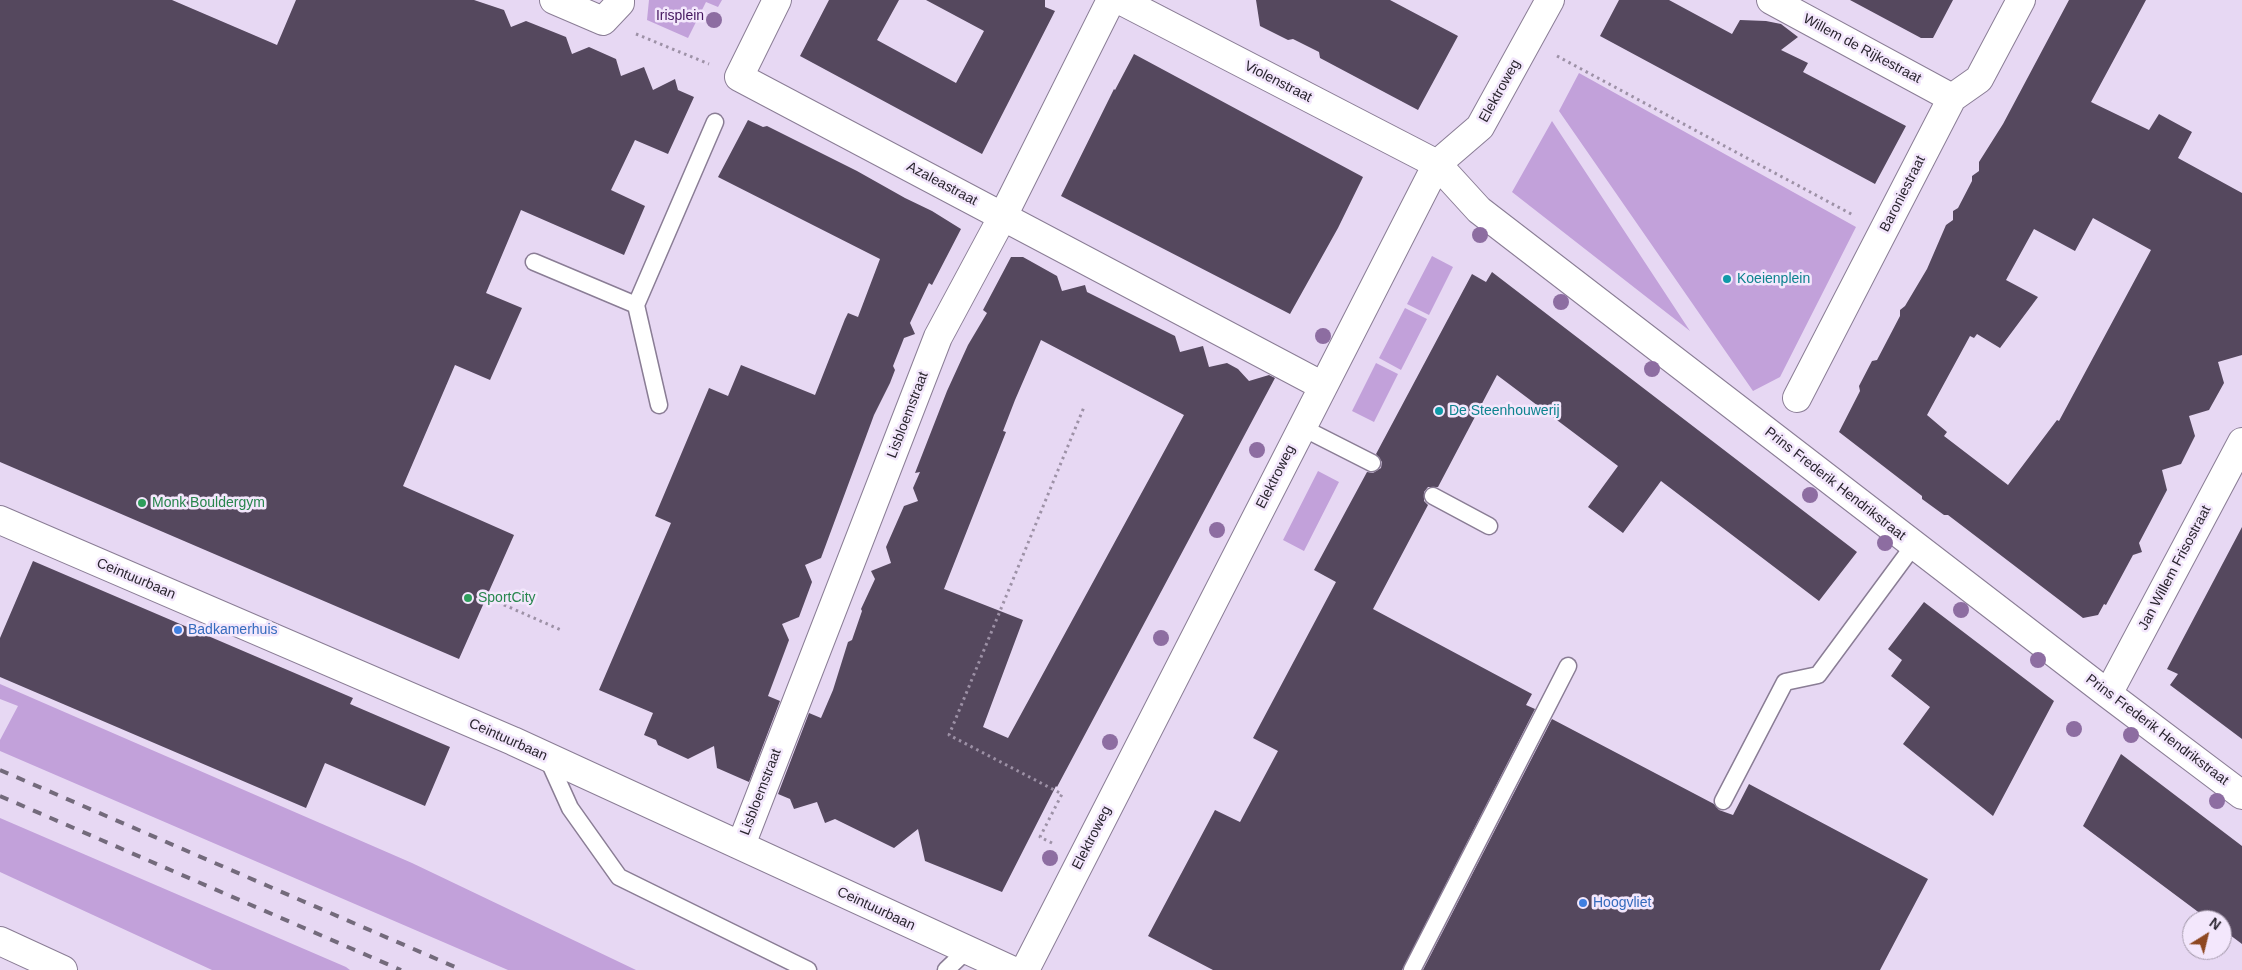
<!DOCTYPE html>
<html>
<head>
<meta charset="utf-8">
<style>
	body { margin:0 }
	#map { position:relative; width:2242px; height:970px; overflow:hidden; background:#e7d8f3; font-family:Helvetica,sans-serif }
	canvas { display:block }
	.north { position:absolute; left:2182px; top:910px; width:50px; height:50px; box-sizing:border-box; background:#f3e7fc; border:1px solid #a399aa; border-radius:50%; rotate:36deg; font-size:14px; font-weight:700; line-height:20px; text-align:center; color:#2a252f }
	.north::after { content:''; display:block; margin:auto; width:18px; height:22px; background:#8e4821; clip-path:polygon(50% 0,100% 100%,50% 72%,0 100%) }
</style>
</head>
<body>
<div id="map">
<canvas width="2242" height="970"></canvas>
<div class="north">N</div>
</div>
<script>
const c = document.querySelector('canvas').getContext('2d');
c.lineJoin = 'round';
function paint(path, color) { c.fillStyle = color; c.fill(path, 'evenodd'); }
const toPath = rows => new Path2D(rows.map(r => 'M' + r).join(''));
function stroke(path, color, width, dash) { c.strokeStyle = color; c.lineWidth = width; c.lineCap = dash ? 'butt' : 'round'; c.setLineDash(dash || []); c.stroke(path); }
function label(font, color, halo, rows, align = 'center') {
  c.font = font + ' Helvetica,sans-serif'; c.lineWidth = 5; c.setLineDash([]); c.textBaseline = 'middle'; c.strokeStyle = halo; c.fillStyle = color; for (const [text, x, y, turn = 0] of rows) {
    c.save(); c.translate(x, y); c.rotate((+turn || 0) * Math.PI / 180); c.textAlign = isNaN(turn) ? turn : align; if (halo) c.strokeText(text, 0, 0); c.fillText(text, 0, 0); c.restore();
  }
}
paint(toPath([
	[649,0,722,0,718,7,706,2,688,38,647,20],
	[1579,73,1856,227,1780,377,1753,391,1559,111],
	[1552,121,1690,331,1512,192],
	[1432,256,1453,267,1429,315,1407,304],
	[1405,308,1427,319,1401,370,1379,358],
	[1376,363,1398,374,1374,422,1352,411],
	[1318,471,1339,482,1304,551,1283,540],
	[0,684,412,863,636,970,508,970,0,751,0,740,18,706,0,699],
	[0,818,346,967,350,970,212,970,0,872]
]), '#c2a1da');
paint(toPath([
	[0,0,172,0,277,45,296,0,474,0,504,10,511,27,526,21,566,37,572,54,589,47,616,59,621,76,644,67,653,90,675,79,678,90,694,97,668,154,635,140,611,190,645,206,624,255,521,210,486,293,522,308,490,380,455,365,403,486,514,535,459,659,0,462],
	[829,0,899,0,877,40,956,83,984,31,926,0,1045,0,1045,7,1055,11,982,154,800,56],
	[1256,0,1390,0,1458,36,1418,110,1320,58,1319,52,1293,39,1288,40,1260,26],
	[1619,0,1669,0,1732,34,1740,20,1766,21,1781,24,1798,37,1781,50,1808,63,1803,72,1906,126,1875,184,1600,36],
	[1850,0,1953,0,1933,38,1921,38],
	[2069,0,2146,0,2091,102,2149,130,2159,114,2192,132,2178,158,2242,193,2242,355,2218,362,2224,383,2209,410,2189,416,2195,436,2181,464,2162,470,2167,490,2139,543,2142,552,2133,555,2106,605,2104,604,2098,615,2083,618,1948,515,1944,515,1922,499,1922,496,1839,432,1860,391,1859,386,1872,361,1877,360,1900,316,1900,310,1905,306,1927,269,1946,225,1953,220,1953,211,1958,208,1972,181,1972,176,1979,171,1979,162,2003,124],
	[2093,218,2151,250,2059,421,2057,420,2008,485,1944,436,1947,432,1927,415,1970,336,1974,338,1977,334,2000,348,2038,297,2006,280,2034,229,2075,251],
	[1134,54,1363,177,1338,228,1290,314,1061,196,1114,89,1115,90],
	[748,120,763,127,767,126,857,171,905,198,932,211,961,229,932,285,929,283,910,323,915,334,904,338,893,366,895,370,890,383,874,415,821,558,805,565,812,582,799,617,782,624,789,640,768,696,780,701,749,782,717,768,714,746,688,759,658,745,656,740,644,735,653,713,599,690,671,523,655,516,709,388,728,396,741,365,815,395,845,319,848,313,858,317,880,259,718,177],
	[1011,257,1023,257,1057,276,1062,291,1085,285,1087,292,1175,336,1180,352,1203,346,1209,367,1227,363,1238,369,1249,381,1269,375,1275,378,1057,787,1056,786,1002,892,925,861,918,829,894,848,835,819,825,823,817,802,794,809,790,799,778,794,809,713,821,718,833,690,848,642,852,640,862,611,861,609,875,579,871,571,891,563,886,547,904,506,918,501,913,488,920,472,915,473,947,391,968,345,987,313,983,310],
	[1041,340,1184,415,1008,738,983,727,1023,620,944,589,1006,432,1003,431,1015,400],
	[1492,272,1857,552,1819,601,1661,481,1623,533,1588,507,1618,466,1497,375,1438,487,1428,487,1424,492,1424,501,1428,505,1373,609,1532,694,1526,705,1535,709,1402,970,1213,970,1148,936,1215,810,1240,822,1278,751,1253,738,1336,582,1314,570,1367,472,1373,473,1381,468,1382,462,1376,454,1472,274,1486,282],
	[2242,527,2242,739,2170,685,2178,674,2167,669],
	[33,561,353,698,350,704,450,747,425,806,325,763,306,808,0,677,0,638],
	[1924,602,2054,701,1993,816,1903,744,1930,707,1891,676,1902,660,1888,649],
	[1552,719,1714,804,1719,810,1733,815,1749,784,1928,879,1880,970,1423,970],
	[2121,754,2242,846,2242,944,2222,929,2222,920,2209,920,2083,826]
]), '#55485e');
const service = toPath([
	[534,262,636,305],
	[659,405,636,305,715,122],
	[1301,427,1372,463],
	[1433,496,1489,526],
	[547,757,570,808,619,877,808,970],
	[1723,801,1785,682,1818,675,1914,545],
	[946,970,966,951],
	[1412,970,1568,666]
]);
const minor = toPath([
	[554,0,603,21,620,3,620,0],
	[777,0,739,77,1323,386],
	[1120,0,1437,164,1479,210,2108,694,2242,795],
	[1771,0,1952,98],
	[1797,398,1952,98,1979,79,2021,0],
	[0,520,513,741,1011,970],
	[2108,694,2242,442],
	[741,845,938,337,1003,216,1111,0],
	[1025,970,1437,164,1480,127,1550,0]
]);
const motorway = toPath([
	[0,941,63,970]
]);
stroke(service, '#8a7d95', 19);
stroke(minor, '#8a7d95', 30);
stroke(motorway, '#8a7d95', 30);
stroke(toPath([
	[636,34,709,64],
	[1557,56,1853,215],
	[486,597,561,630],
	[1052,843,1040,837,1062,794,949,735,1084,407]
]), '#9d91a6', 3, [2.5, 4]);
stroke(service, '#fff', 16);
stroke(minor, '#fff', 28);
stroke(motorway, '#fff', 28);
stroke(toPath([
	[0,770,462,970],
	[0,796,401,970]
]), '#736a7b', 4, [9, 9]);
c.fillStyle = '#8d6da1';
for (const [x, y] of [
	[714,20],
	[1480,235],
	[1561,302],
	[1323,336],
	[1652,369],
	[1257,450],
	[1810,495],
	[1217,530],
	[1885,543],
	[1961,610],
	[1161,638],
	[2038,660],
	[2074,729],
	[2131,735],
	[1110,742],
	[2217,801],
	[1050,858]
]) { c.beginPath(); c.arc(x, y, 8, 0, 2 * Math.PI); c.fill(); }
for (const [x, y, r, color] of [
	[1727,279,5,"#0f9aa8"],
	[1439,411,5,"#0f9aa8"],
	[142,503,5,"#2e9e5b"],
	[468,598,5,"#2e9e5b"],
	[178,630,5,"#3f7fe0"],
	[1583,903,5,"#3f7fe0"]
]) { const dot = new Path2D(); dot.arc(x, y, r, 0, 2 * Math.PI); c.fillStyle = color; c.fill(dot); stroke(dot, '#f3e7fc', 2); }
label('14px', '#44165e', '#f3e7fc', [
	["Irisplein",680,16]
]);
label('14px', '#2a252f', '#f3e7fc', [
	["Willem de Rijkestraat",1862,49,28],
	["Violenstraat",1278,82,27],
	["Elektroweg",1500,91,-61],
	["Azaleastraat",942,184,28],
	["Baroniestraat",1903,194,-63],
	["Lisbloemstraat",908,415,-69],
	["Elektroweg",1276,477,-63],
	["Prins Frederik Hendrikstraat",1835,484,38],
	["Jan Willem Frisostraat",2175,568,-62],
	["Ceintuurbaan",136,579,23],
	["Prins Frederik Hendrikstraat",2157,730,37],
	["Ceintuurbaan",508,740,24],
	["Lisbloemstraat",761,792,-69],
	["Elektroweg",1092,838,-63],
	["Ceintuurbaan",876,909,25]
]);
label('14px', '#0d838f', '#f3e7fc', [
	["Koeienplein",1737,279],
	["De Steenhouwerij",1449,411]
], 'left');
label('14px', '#27864d', '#f3e7fc', [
	["Monk Bouldergym",152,503],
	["SportCity",478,598]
], 'left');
label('14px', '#366cbe', '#f3e7fc', [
	["Badkamerhuis",188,630],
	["Hoogvliet",1593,903]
], 'left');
</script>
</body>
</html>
